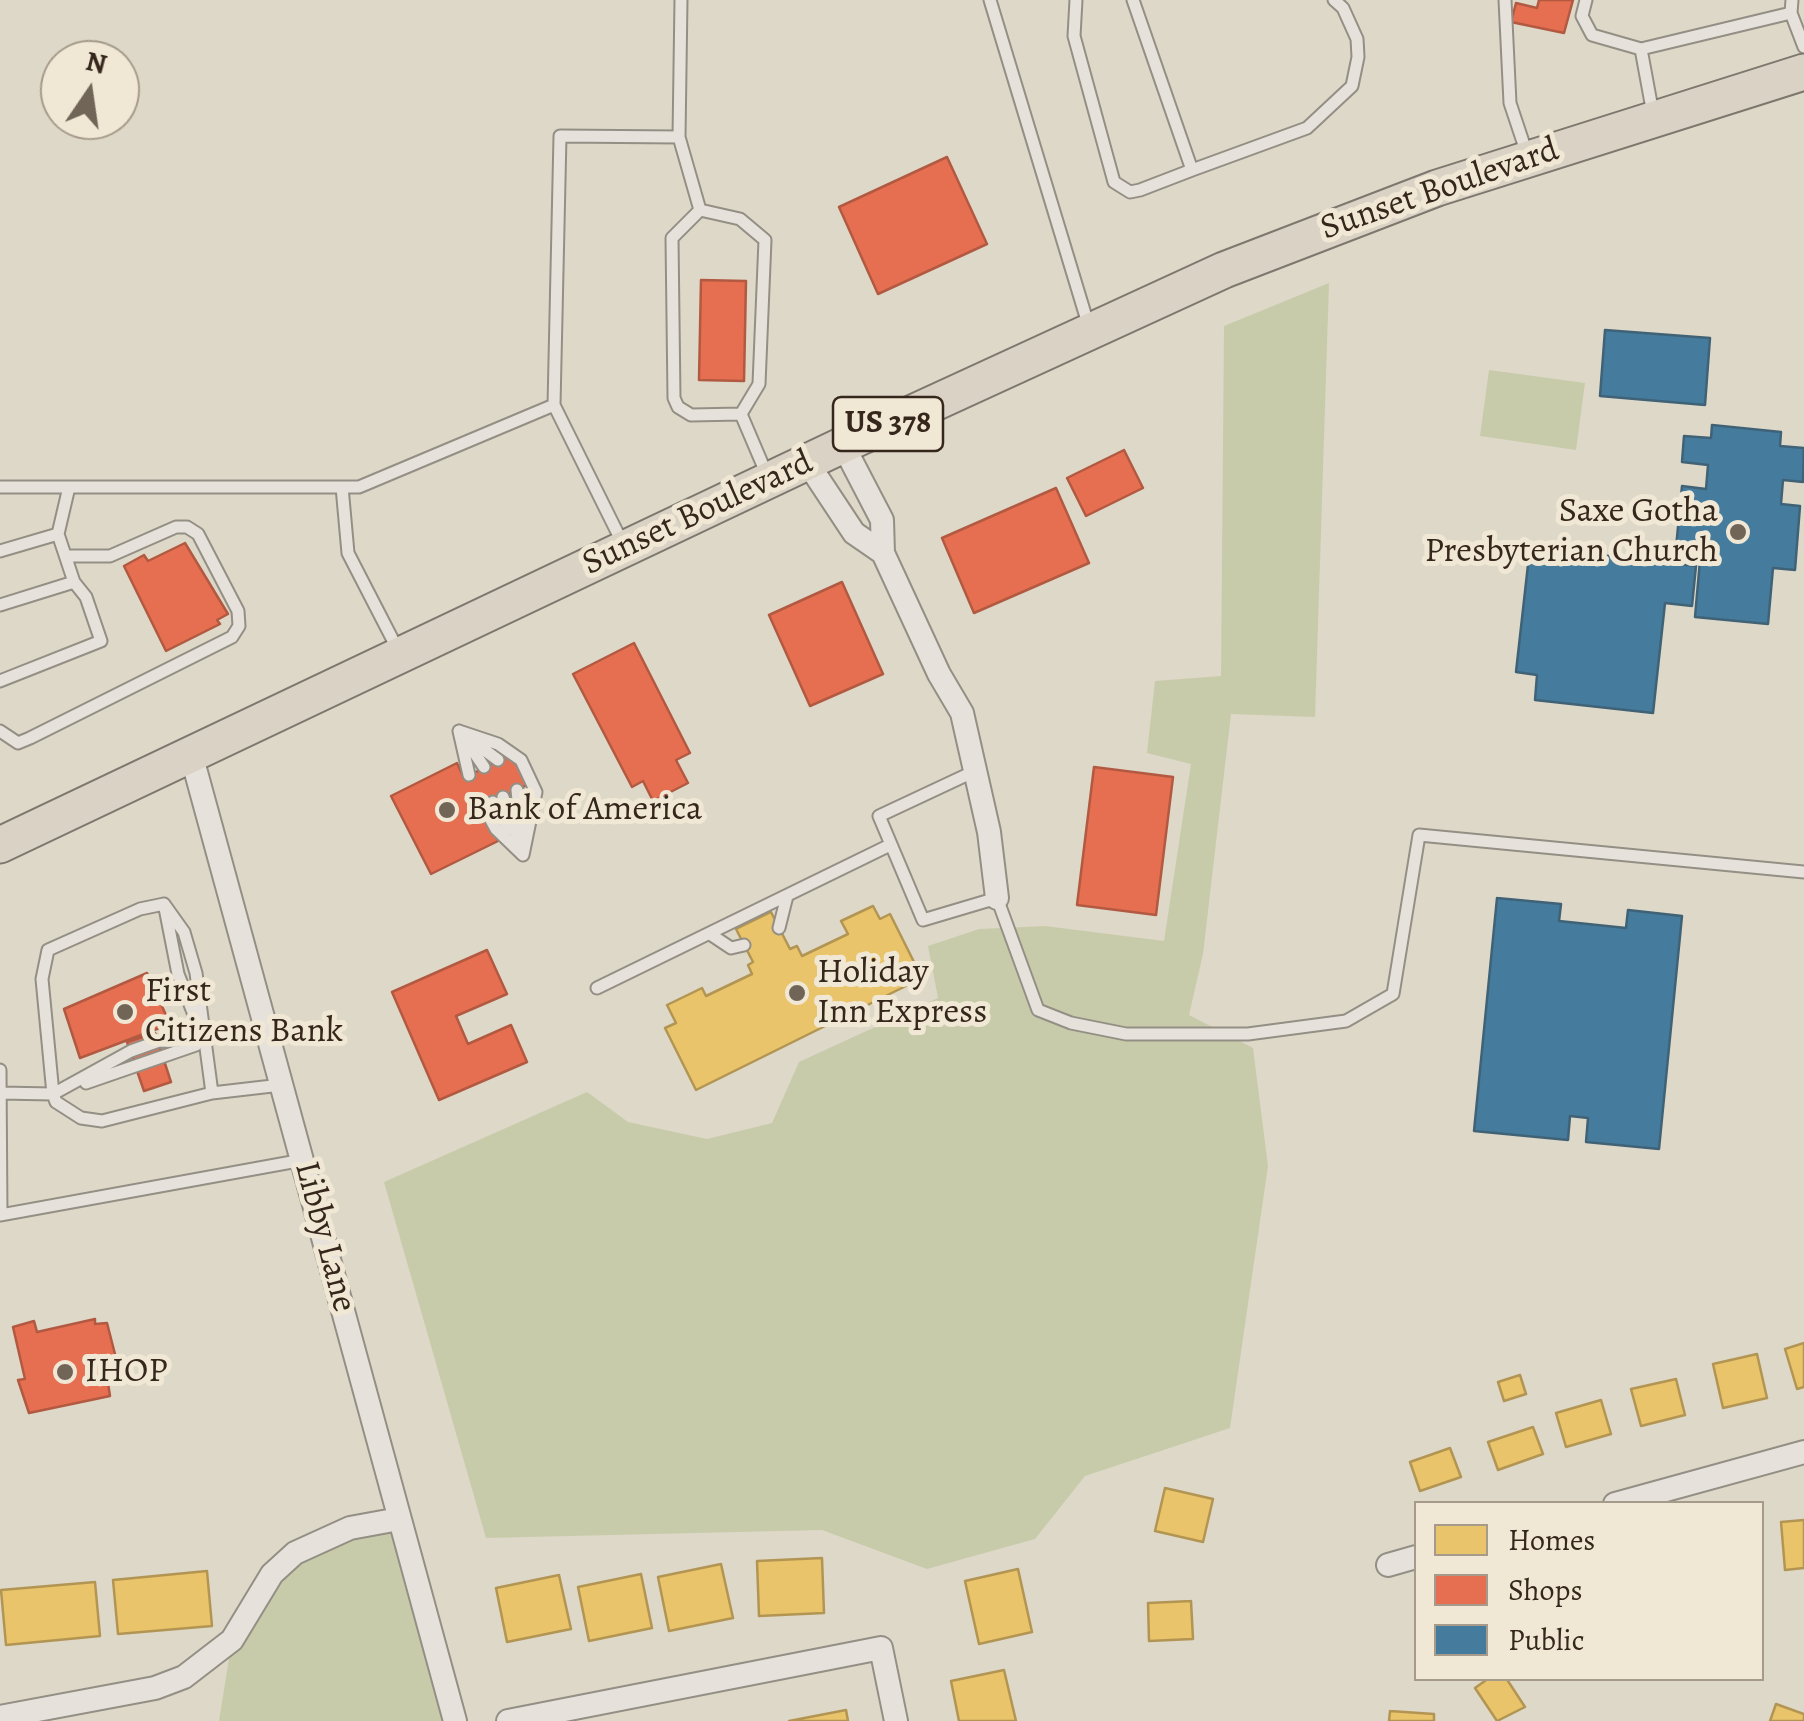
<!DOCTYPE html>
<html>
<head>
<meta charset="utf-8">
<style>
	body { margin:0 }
	#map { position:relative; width:1804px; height:1721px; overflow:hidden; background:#ded8c8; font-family:Alegreya,serif }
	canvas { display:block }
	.legend { position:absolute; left:1414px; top:1501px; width:350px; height:180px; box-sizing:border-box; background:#f0e8d5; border:2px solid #a69b8b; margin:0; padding:12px 18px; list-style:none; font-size:30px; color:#36271c }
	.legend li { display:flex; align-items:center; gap:20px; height:50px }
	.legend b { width:50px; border:2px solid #a69b8b }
	.north { position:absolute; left:40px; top:40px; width:100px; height:100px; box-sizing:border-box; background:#f0e8d5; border:2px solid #a69b8b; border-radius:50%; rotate:13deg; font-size:28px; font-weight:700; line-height:40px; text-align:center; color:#36271c }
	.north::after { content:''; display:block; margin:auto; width:35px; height:45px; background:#716558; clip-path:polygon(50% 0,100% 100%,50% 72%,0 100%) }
</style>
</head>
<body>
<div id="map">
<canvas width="1804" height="1721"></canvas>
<ul class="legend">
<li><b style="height:28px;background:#e9c46a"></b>Homes</li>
<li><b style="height:28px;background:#e76f51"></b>Shops</li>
<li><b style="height:28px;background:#457b9d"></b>Public</li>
</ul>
<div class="north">N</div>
</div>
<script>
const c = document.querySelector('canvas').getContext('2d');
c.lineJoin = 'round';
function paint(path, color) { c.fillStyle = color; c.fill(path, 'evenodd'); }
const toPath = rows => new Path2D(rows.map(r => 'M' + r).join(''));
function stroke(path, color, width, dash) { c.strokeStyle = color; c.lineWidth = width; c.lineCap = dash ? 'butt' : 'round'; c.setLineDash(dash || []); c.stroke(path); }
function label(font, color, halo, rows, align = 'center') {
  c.font = font + ' Alegreya,serif'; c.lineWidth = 10; c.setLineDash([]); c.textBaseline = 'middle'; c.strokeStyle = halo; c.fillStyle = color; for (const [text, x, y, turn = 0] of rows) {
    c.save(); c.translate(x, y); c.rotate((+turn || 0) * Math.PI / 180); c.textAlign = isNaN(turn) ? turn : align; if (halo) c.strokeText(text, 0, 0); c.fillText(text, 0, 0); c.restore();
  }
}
paint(toPath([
	[1329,283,1315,717,1231,714,1203,954,1189,1015,1253,1048,1268,1166,1230,1428,1085,1476,1035,1539,927,1569,822,1530,486,1538,384,1182,587,1092,628,1122,707,1139,772,1123,799,1062,938,998,928,946,979,929,1045,926,1164,941,1191,764,1147,753,1155,681,1221,676,1224,326],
	[1489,370,1585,383,1576,450,1480,436],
	[399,1519,455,1721,219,1721,232,1640,272,1574]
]), '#c8cbaa');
const homes = toPath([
	[873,906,880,919,890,914,922,978,696,1090,665,1028,676,1023,667,1005,702,988,706,996,752,974,748,965,753,962,736,929,771,912,790,949,797,946,802,956,848,934,841,921,873,906],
	[1804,1343,1804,1387,1797,1389,1785,1349,1804,1343],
	[1757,1354,1767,1398,1723,1408,1713,1364,1757,1354],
	[1520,1375,1526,1394,1504,1401,1498,1382,1520,1375],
	[1676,1379,1685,1415,1641,1426,1631,1389,1676,1379],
	[1601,1400,1611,1434,1566,1447,1556,1413,1601,1400],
	[1533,1427,1543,1454,1498,1470,1488,1442,1533,1427],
	[1450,1448,1461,1477,1420,1491,1410,1462,1450,1448],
	[1165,1488,1213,1499,1203,1542,1155,1531,1165,1488],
	[1804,1520,1804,1568,1785,1570,1781,1522,1804,1520],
	[822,1558,824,1613,759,1616,757,1561,822,1558],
	[721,1564,733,1618,669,1631,658,1577,721,1564],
	[1018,1569,1032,1632,979,1644,965,1581,1018,1569],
	[207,1571,212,1626,118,1634,113,1580,207,1571],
	[641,1574,652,1628,589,1641,578,1587,641,1574],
	[559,1575,571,1629,507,1642,496,1588,559,1575],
	[95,1582,100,1636,6,1645,1,1590,95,1582],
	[1191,1601,1193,1639,1149,1641,1148,1603,1191,1601],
	[1004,1670,1016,1721,959,1721,951,1681,1004,1670],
	[1489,1678,1506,1678,1525,1707,1497,1721,1475,1688,1489,1678],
	[1776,1704,1804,1714,1804,1721,1770,1721,1776,1704],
	[846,1710,848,1721,789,1721,846,1710],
	[1390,1711,1434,1714,1434,1721,1389,1721,1390,1711]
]);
paint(homes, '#e9c46a');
stroke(homes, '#b39553', 2.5);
const shops = toPath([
	[1539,0,1573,0,1564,33,1511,22,1516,3,1537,8,1539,0],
	[947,157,987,244,878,294,839,207,947,157],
	[701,280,746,281,744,381,699,380,701,280],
	[1124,450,1143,488,1086,516,1067,478,1124,450],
	[1056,488,1089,563,974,613,942,538,1056,488],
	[185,543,228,614,217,620,220,624,166,651,124,566,144,555,148,561,185,543],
	[842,582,883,674,810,706,769,615,842,582],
	[634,643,690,753,676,760,688,783,653,801,643,781,632,787,573,674,634,643],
	[511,754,527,785,481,808,498,841,431,874,391,796,457,763,464,778,511,754],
	[1094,767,1173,777,1156,915,1077,905,1094,767],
	[487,950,507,994,456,1016,468,1044,511,1025,527,1062,439,1100,392,992,487,950],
	[147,973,170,1024,80,1058,64,1009,147,973],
	[155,1033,171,1082,144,1091,127,1042,155,1033],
	[95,1319,95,1324,107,1323,117,1362,105,1364,110,1396,29,1413,18,1380,25,1379,13,1327,34,1321,37,1332,95,1319]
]);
paint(shops, '#e76f51');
stroke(shops, '#b25941', 2.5);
const public = toPath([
	[1605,330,1710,338,1705,405,1600,396,1605,330],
	[1712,425,1781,432,1780,446,1804,448,1803,482,1783,480,1781,504,1800,506,1795,570,1773,568,1768,624,1695,617,1700,560,1675,558,1682,486,1706,489,1708,465,1682,462,1684,436,1711,438,1712,425],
	[1530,547,1696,566,1692,606,1665,603,1653,713,1535,700,1537,675,1516,672,1530,547],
	[1497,898,1561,904,1559,921,1626,928,1628,910,1682,916,1659,1149,1586,1142,1588,1118,1570,1116,1568,1140,1474,1131,1497,898]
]);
paint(public, '#457b9d');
stroke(public, '#406276', 2.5);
const service = toPath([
	[681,0,679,137,700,210],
	[990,0,1089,327],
	[1076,0,1074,36,1114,182,1130,192,1140,190,1192,170],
	[1133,0,1192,170,1307,128,1352,86,1358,57,1357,39,1343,8,1334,0],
	[1505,0,1510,103,1527,154],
	[1586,0,1582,16,1592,35,1641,49],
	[1792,0,1791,13,1804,47],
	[1653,114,1641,49,1791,13],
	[700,210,740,219,765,240,759,384,741,414,691,415,678,407,674,398,672,238,700,210],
	[554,405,560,136,679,137],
	[741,414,767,475],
	[0,487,359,487,554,405,623,544],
	[69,487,58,534,74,582],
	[342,487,348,553,398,650],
	[0,551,58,534],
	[0,605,74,582,86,597,101,641,0,681],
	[0,731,18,743,30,738,232,637,239,626,238,611,198,534,187,527,176,527,110,556,68,556],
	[459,731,498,744,521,760,536,792,523,855],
	[459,731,469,775],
	[467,737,498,760],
	[465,739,484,767],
	[975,771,879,816,923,920,997,898,1038,1010,1071,1023,1126,1034,1248,1034,1346,1021,1393,994,1419,835,1804,872],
	[517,790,522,841],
	[503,797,517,837],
	[493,802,509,829],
	[484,807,496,829,523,855],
	[164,904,184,932,196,973,212,1093,281,1085],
	[165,908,178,974,198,1025],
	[779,928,787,896],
	[710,934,731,948,744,945],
	[597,988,890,845],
	[0,1070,1,1215],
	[86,1083,196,1045],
	[0,1093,53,1094,42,979,48,950,140,909,164,904],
	[53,1094,56,1102,81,1118,102,1121,212,1093],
	[53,1094,131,1051,159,1041,205,1042],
	[0,1215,303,1160]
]);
const minor = toPath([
	[843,445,882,520,883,553,939,674,962,713,989,832,997,898],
	[807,462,854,533,883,553],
	[191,754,455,1721],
	[1615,1504,1804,1452],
	[1388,1565,1416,1557],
	[0,1717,155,1688,184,1677,232,1640,272,1574,295,1553,350,1528,399,1519],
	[508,1721,881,1648,896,1721]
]);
const primary = toPath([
	[0,845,843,445,1224,270,1437,188,1804,72]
]);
stroke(service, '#948f85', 15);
stroke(minor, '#948f85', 26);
stroke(primary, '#7d776e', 39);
stroke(service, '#e6e2db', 11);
stroke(minor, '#e6e2db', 22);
stroke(primary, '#dad3c5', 35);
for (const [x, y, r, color] of [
	[1738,532,10,"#716558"],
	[447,810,10,"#716558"],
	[797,993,10,"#716558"],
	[125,1012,10,"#716558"],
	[65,1372,10,"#716558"]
]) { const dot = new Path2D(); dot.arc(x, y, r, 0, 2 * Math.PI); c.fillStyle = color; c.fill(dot); stroke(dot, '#f0e8d5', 4); }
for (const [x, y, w] of [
	[888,424,110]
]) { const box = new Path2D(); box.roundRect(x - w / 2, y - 27, w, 54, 8); c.fillStyle = '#f0e8d5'; c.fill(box); stroke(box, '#36271c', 2.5); }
label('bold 32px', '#36271c', null, [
	["US 378",888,424]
]);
label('35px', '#36271c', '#f0e8d5', [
	["Sunset Boulevard",1440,190,-19],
	["Sunset Boulevard",698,514,-25],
	["Libby Lane",324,1237,75]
]);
label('35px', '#36271c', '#f0e8d5', [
	["Saxe Gotha",1718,512,"right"],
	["Presbyterian Church",1718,552,"right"],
	["Bank of America",467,810],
	["Holiday",817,973],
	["Inn Express",817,1013],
	["First",145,992],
	["Citizens Bank",145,1032],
	["IHOP",85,1372]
], 'left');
</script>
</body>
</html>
